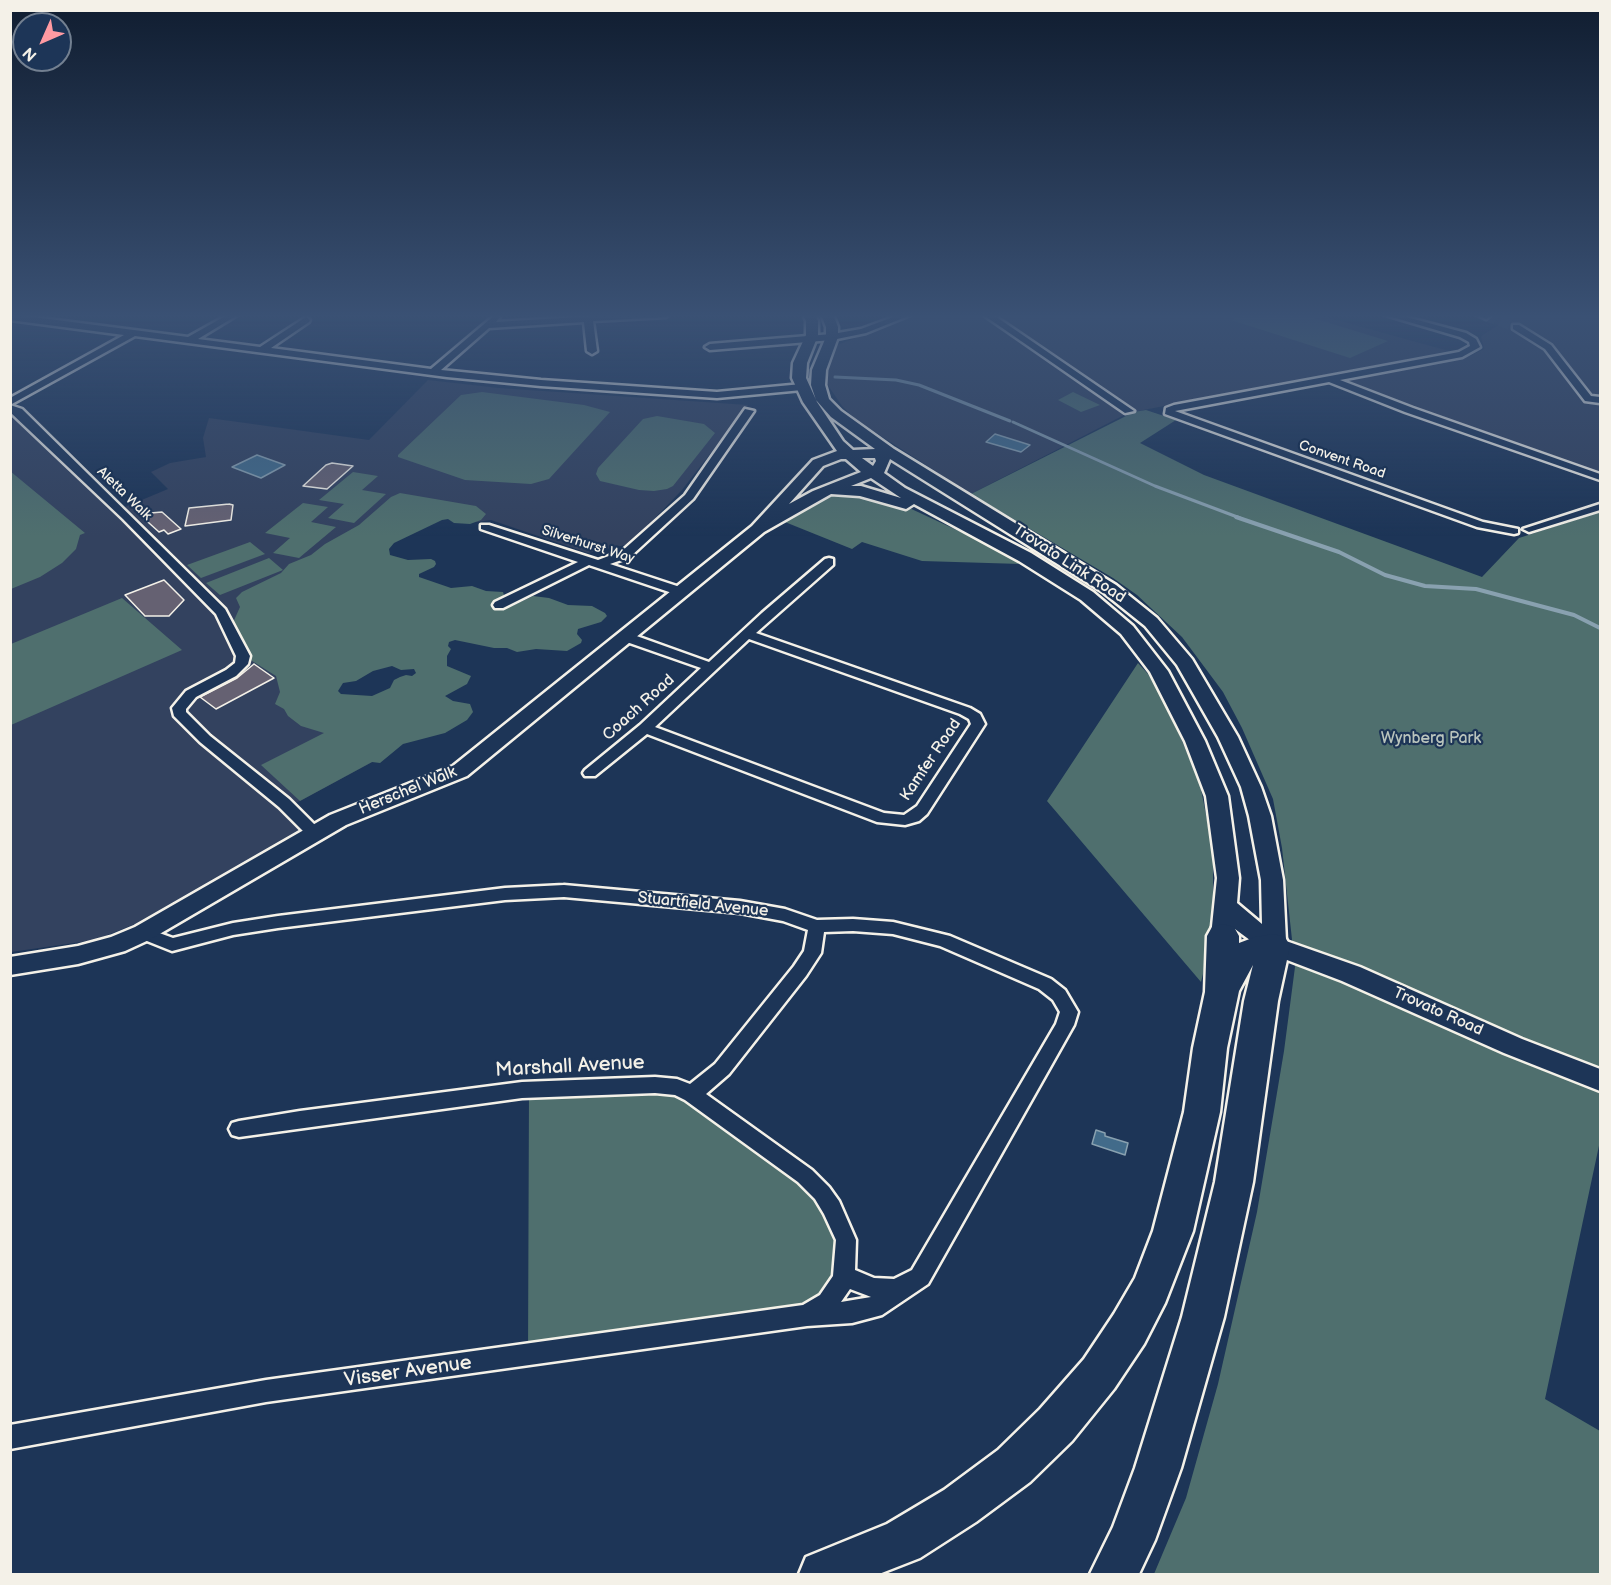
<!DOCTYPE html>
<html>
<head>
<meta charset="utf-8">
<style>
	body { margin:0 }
	#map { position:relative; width:1611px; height:1585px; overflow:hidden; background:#1d3557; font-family:"Balsamiq Sans",sans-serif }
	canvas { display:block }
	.frame { position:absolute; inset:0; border:12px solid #f4f1e8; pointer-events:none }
	.north { position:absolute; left:12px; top:12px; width:60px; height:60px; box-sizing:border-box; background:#1d3557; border:2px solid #738091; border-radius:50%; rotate:225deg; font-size:16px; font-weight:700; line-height:24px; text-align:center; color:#f4f1e8 }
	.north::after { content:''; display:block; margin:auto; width:21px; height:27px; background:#ff9aa2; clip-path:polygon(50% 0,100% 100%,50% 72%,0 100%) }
</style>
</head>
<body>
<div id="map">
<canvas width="1611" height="1585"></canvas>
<div class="frame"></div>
<div class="north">N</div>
</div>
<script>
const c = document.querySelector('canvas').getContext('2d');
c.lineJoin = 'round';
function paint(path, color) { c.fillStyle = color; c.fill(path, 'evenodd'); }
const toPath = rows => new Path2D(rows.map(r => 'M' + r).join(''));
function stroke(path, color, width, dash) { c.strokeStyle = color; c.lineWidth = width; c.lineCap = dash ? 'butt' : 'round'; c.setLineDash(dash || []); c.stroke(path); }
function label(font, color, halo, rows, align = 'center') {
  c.font = font + ' "Balsamiq Sans",sans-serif'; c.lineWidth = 4.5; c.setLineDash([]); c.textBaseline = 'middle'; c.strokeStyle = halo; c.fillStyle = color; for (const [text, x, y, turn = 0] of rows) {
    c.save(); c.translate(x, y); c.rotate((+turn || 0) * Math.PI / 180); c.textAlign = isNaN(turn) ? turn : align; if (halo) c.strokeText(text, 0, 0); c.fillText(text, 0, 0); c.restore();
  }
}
paint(toPath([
	[917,314,1315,314,1449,351,1128,413,971,494,856,420,842,406,827,384,827,366,837,345],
	[1491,314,1600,314,1600,472,1466,425,1460,425,1353,386,1346,379,1470,356,1484,349,1481,336,1498,325,1479,318],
	[428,380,499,388,748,405,682,490,630,544,588,553,491,520,477,522,399,499,259,661,376,760,283,810,302,828,135,924,95,940,11,952,10,413,114,514,127,509,125,507,168,489,151,472,170,463,206,457,203,438,209,418,369,440]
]), '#33425f');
paint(toPath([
	[1242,314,1300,314,1388,341,1350,358,1231,320],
	[482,392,584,405,610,412,549,479,531,484,465,480,398,457,398,455,461,395],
	[1073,392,1100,405,1081,412,1058,400],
	[1146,410,1176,420,1140,443,1204,475,1482,577,1519,538,1600,512,1600,1141,1545,1399,1600,1431,1600,1574,1154,1574,1186,1498,1218,1384,1257,1212,1284,1051,1295,967,1282,848,1273,799,1242,728,1223,692,1182,637,1137,595,1113,578,971,494,1128,415,1127,413],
	[657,416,704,424,715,433,673,486,667,489,654,491,639,490,600,481,596,474,598,468,643,419],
	[10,471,85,533,80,535,76,549,62,563,40,577,11,589],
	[353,472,378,476,362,490,386,494,354,523,328,518,344,504,319,500],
	[400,493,476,506,486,514,481,520,470,524,454,523,448,519,442,520,394,543,389,549,390,555,408,560,431,559,435,561,436,564,434,567,419,574,419,577,451,588,472,586,486,591,503,592,504,595,494,604,501,608,512,606,533,596,549,598,568,605,592,606,605,613,607,616,601,622,578,629,577,634,582,640,581,643,567,651,536,649,517,652,507,648,494,648,455,640,449,642,448,646,451,649,447,656,447,666,471,676,467,684,445,696,453,701,470,704,473,712,467,720,445,733,403,744,380,763,372,762,300,801,261,765,324,733,301,726,288,716,284,709,275,704,280,692,276,676,249,659,241,638,232,625,240,607,236,598,242,592,281,573,289,564,311,555,325,544,359,525,391,497],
	[392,666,401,670,414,669,416,673,412,676,406,675,400,677,394,680,390,688,372,696,341,694,338,691,343,683,356,681,373,671],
	[842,493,860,494,905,506,991,546,1021,564,922,561,862,542,852,549,780,520,814,501],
	[303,503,328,507,311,522,336,527,299,558,273,553,290,538,265,533],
	[250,542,265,554,201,578,187,565],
	[269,558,283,570,220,595,206,583],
	[122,598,182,650,11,725,11,644],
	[1138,663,1148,674,1170,712,1200,784,1207,820,1213,858,1213,903,1211,942,1201,982,1047,801],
	[663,1082,823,1199,845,1264,827,1301,528,1356,529,1090]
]), '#4f6f6e');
const water = toPath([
	[995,434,1030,445,1021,452,986,442,995,434],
	[257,455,285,465,261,478,232,467,257,455],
	[1096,1130,1105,1133,1105,1136,1128,1143,1125,1155,1092,1144,1096,1130]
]);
paint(water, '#426b8a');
stroke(water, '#89a1b0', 1.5);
stroke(toPath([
	[835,377,896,380,919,385,1010,421],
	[1013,422,1155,486,1240,518]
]), '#89a1b0', 3);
stroke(toPath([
	[1236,517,1339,552,1385,575,1425,586,1476,589,1574,615,1600,628]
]), '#89a1b0', 4);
const building = toPath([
	[332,463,353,466,327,489,303,486,326,465,332,463],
	[229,504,233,505,231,520,185,526,189,508,229,504],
	[162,512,181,529,168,534,164,530,159,532,139,514,162,512],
	[164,580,184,600,169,616,145,616,125,595,164,580],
	[254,664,274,678,216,709,200,697,237,678,254,664]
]);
paint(building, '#656172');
stroke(building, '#f4f1e8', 1.5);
stroke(toPath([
	[1486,316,1516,327]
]), '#3d516d', 10, [10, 5]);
const street = toPath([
	[10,314,188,337,229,314,239,314,198,339,260,347,306,317,310,320,309,322,271,348,431,369,496,314,500,317,496,322,626,314,670,314,666,317,593,321,597,351,592,354,587,351,584,322,489,328,441,370,541,380,717,392,802,384,807,387,802,390,717,398,541,386,447,377,135,336,10,405,10,398,124,335,10,320,10,314],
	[901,314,913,314,866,333,832,340,710,350,705,347,710,344,832,334,861,329,901,314],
	[982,314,992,314,1134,411,1125,413,982,314],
	[1382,314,1395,314,1466,333,1476,339,1480,347,1462,357,1340,380,1413,408,1600,474,1600,480,1405,412,1329,382,1175,411,1483,522,1518,529,1518,533,1514,534,1477,527,1165,414,1166,408,1174,405,1459,352,1470,346,1469,342,1460,337,1382,314],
	[1475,314,1488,314,1490,316,1486,319,1475,314],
	[1513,325,1519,325,1551,345,1591,396,1600,397,1600,403,1585,401,1545,349,1513,329,1513,325],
	[10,405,22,409,225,609,250,656,248,664,236,676,196,697,186,709,186,712,210,736,289,799,319,829,322,833,319,837,309,837,279,807,200,742,174,716,172,708,186,691,226,670,235,663,236,656,216,614,123,519,10,412,10,405],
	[745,409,754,411,693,499,630,557,610,564,686,589,688,592,686,595,678,595,589,565,503,608,495,608,493,605,495,602,578,562,481,529,481,525,489,525,598,560,622,551,685,495,745,409],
	[1600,504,1600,510,1529,532,1523,529,1600,504],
	[829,558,833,559,833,565,756,633,970,708,980,714,985,724,927,814,919,821,905,825,877,822,647,734,595,776,585,776,583,773,585,770,640,725,701,668,621,640,620,637,621,634,631,634,709,662,762,613,825,559,829,558],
	[749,639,960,714,969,719,971,724,917,806,904,815,884,813,655,727,749,639],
	[564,885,740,901,785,909,817,920,853,919,893,922,950,936,1051,979,1065,990,1078,1012,1074,1025,928,1284,882,1315,852,1323,807,1326,266,1402,10,1449,10,1425,266,1380,803,1305,820,1295,833,1276,836,1240,824,1214,815,1199,798,1182,685,1100,675,1095,655,1093,522,1098,239,1137,232,1135,229,1129,232,1123,239,1121,300,1111,522,1082,655,1077,677,1079,690,1084,715,1064,794,966,804,951,808,930,783,921,740,913,564,897,505,900,278,928,233,935,172,951,137,937,135,933,137,929,143,927,173,938,233,923,278,916,505,888,564,885],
	[853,931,893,934,940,946,1039,989,1053,1000,1060,1012,1056,1024,912,1270,894,1279,874,1278,855,1270,856,1240,839,1201,829,1187,812,1170,706,1094,729,1074,806,976,821,953,824,932,853,931],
	[850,1289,866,1295,871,1297,841,1302,850,1289]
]);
const secondary = toPath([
	[10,314,21,314,10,320,10,314],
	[803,314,815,314,818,321,818,335,807,363,806,378,817,402,843,441,853,450,875,449,831,417,816,400,811,385,812,370,826,337,826,327,821,314,833,314,838,327,838,337,826,370,825,385,829,399,841,411,894,449,1116,585,1157,618,1192,659,1238,737,1261,787,1271,816,1283,880,1286,941,1360,967,1522,1039,1600,1069,1600,1091,1504,1053,1342,981,1266,952,1235,929,1231,942,1223,945,1215,942,1211,936,1217,878,1206,796,1185,741,1150,672,1121,634,1081,600,1019,561,914,504,906,509,860,496,831,494,764,532,467,776,346,825,151,939,125,951,78,964,10,975,10,957,78,946,111,937,135,927,330,815,453,766,752,526,813,460,837,451,803,402,792,378,793,363,806,335,806,321,803,314],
	[862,458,875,458,876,461,873,466,862,458],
	[841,459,846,459,861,472,813,491,789,504,823,466,841,459],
	[890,459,1104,593,1145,626,1177,665,1218,737,1241,787,1249,816,1261,880,1262,924,1237,903,1239,878,1228,796,1205,741,1168,671,1133,626,1093,592,1031,553,905,488,884,473,890,459],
	[871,478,901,498,861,486,851,486,871,478]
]);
const highway = toPath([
	[1223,924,1234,927,1239,936,1239,943,1255,937,1274,934,1285,937,1290,946,1278,1001,1253,1182,1224,1317,1181,1468,1155,1540,1139,1574,1090,1574,1113,1527,1135,1468,1182,1317,1215,1182,1244,1001,1253,965,1239,991,1227,1048,1220,1112,1193,1231,1165,1303,1144,1344,1114,1389,1072,1441,1030,1482,976,1522,920,1558,879,1574,799,1574,806,1557,887,1524,944,1490,998,1450,1040,1409,1084,1359,1114,1314,1135,1278,1153,1231,1184,1112,1193,1048,1205,992,1207,936,1212,927,1223,924]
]);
stroke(street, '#f4f1e8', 5);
stroke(secondary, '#f4f1e8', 5);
stroke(highway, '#f4f1e8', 5);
paint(street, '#1d3557');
paint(secondary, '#1d3557');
paint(highway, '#1d3557');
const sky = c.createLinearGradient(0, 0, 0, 536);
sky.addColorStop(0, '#101d30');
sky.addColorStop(0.59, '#3a5174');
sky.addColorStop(1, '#3a517400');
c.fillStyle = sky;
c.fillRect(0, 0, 1611, 536);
label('14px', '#f4f1e8', '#1d3557', [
	["Convent Road",1342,460,19],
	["Aletta Walk",124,494,44],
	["Silverhurst Way",588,545,18]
]);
label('16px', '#f4f1e8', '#1d3557', [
	["Trovato Link Road",1069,564,33],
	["Coach Road",639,708,-42],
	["Kamfer Road",931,760,-56],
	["Herschel Walk",408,791,-22],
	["Stuartfield Avenue",703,905,6],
	["Trovato Road",1438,1012,24]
]);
label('16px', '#bac4bd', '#1d3557', [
	["Wynberg Park",1431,739]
]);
label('20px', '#f4f1e8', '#1d3557', [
	["Marshall Avenue",570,1067,-3],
	["Visser Avenue",408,1372,-8]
]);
</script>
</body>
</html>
